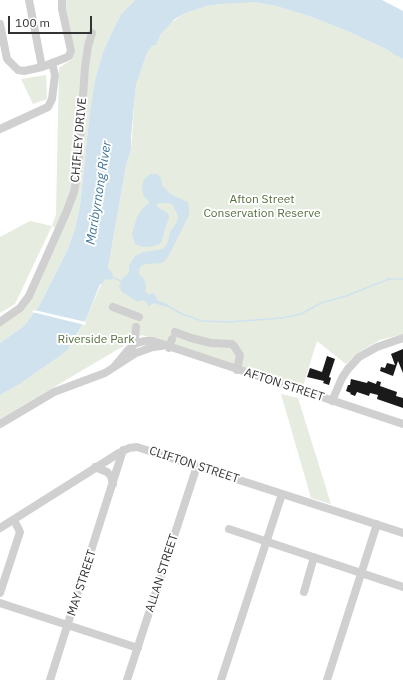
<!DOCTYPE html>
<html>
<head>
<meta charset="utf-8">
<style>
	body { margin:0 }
	#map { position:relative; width:403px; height:680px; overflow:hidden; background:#fff; font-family:"IBM Plex Sans",sans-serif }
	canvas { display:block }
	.scale { position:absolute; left:8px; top:16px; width:84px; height:18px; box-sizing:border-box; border:2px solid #333; border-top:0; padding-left:5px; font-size:12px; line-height:14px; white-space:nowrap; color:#333; -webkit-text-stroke:3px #fff; paint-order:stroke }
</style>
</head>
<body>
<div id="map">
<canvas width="403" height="680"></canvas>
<div class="scale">100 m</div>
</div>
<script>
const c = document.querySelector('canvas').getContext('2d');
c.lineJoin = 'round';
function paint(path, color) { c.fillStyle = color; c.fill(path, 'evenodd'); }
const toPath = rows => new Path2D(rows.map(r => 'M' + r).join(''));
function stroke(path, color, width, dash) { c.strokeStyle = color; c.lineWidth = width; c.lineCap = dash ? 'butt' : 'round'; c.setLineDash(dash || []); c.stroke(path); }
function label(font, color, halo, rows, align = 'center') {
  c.font = font + ' "IBM Plex Sans",sans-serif'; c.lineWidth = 4; c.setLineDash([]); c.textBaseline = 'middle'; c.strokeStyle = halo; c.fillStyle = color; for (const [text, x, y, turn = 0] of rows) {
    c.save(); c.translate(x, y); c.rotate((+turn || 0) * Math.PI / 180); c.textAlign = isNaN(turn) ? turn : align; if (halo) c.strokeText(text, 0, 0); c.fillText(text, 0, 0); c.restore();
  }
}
paint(toPath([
	[67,0,135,0,121,14,114,28,103,52,95,80,90,110,80,206,75,229,67,251,39,306,24,326,0,343,0,322,28,304,62,231,52,226,15,304,0,313,0,237,30,221,52,226,56,214,59,68,72,59,74,54,65,3],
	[238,2,255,2,276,6,309,16,345,30,386,49,395,55,403,59,403,334,380,340,369,346,356,354,346,364,317,341,303,386,142,335,0,419,0,395,18,385,60,356,72,344,87,317,108,268,126,166,131,149,135,95,136,85,147,53,152,46,156,45,161,34,169,25,183,14,207,6],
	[46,75,47,99,33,104,21,79],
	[281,394,298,398,331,504,311,498]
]), '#e6ecdf');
paint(toPath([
	[135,0,382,0,403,11,403,59,395,55,386,49,345,30,309,16,276,6,255,2,221,4,207,6,183,14,175,19,161,34,156,45,152,46,147,53,136,85,131,137,131,149,126,166,108,268,113,274,111,280,105,279,102,284,100,284,87,317,68,349,60,356,18,385,0,395,0,343,24,326,39,306,67,251,75,229,80,206,90,110,95,80,103,52,114,28,121,14],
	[151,174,157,174,161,178,162,185,170,194,188,202,189,206,189,215,168,257,162,263,145,264,141,266,139,270,139,274,144,279,146,286,145,292,150,295,152,293,155,294,157,300,168,304,166,307,154,303,149,306,147,304,147,302,141,300,138,302,122,292,119,287,123,277,126,276,129,272,129,266,135,256,143,252,159,250,164,248,168,242,170,232,177,222,178,216,173,205,169,203,158,203,157,206,160,209,168,213,169,218,165,229,161,243,154,246,143,247,135,244,132,234,137,217,143,208,149,203,149,201,144,197,142,190,143,182,146,177]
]), '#cfe2ee');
paint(toPath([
	[34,310,86,322,85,325,32,312]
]), '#fff');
stroke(toPath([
	[112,277,123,282],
	[166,305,182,314,202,321,228,322,282,318,301,314,321,303,346,296,389,279,403,279]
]), '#cfe2ee', 1.5);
paint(toPath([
	[403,349,403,373,398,361,393,376,380,371,381,367,385,368,387,363,395,365,391,354],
	[327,356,335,359,329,377,331,378,329,385,323,383,324,381,307,377,310,368,322,372],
	[351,379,367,383,368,381,376,384,377,381,381,382,380,386,397,392,396,396,403,398,403,408,377,399,378,395,370,393,369,396,357,392,355,396,350,394,351,393,346,391,348,385,350,385]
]), '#1a1a1a');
stroke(toPath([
	[29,0,42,67],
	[0,24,7,59,18,70,24,71,42,67,65,58,69,56,71,51,62,9,62,0],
	[0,129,48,107,52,99,55,75,52,63],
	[113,307,139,317],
	[0,322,20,308,29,296,66,213,74,192,78,170,85,67,88,46,92,33],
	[136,327,135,338,136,343],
	[175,332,191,338,211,343,232,344,234,346,240,355,237,370],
	[169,348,172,339],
	[114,367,128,350,136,343,145,341,153,341,403,424],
	[332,401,342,378,348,369,359,357,377,347,403,338],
	[0,424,54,392,105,373,136,353,153,347,162,346],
	[95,467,107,472,111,476,113,484],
	[0,528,119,453,129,448,137,447,403,533],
	[229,529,403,587],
	[304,592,314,557],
	[0,593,20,532,14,520],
	[0,603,138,648],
	[50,680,123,450],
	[127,680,197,466],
	[221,680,282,494],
	[327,680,377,524]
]), '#d0d0d0', 8);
label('12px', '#333', '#fff', [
	["CHIFLEY DRIVE",79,140,-85],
	["AFTON STREET",284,385,18],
	["CLIFTON STREET",194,465,18],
	["ALLAN STREET",162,573,-72],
	["MAY STREET",82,583,-72]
]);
label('12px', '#56703f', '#fff', [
	["Afton Street",262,200],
	["Conservation Reserve",262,214],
	["Riverside Park",96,340]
]);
label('italic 13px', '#3f7597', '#fff', [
	["Maribyrnong River",99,193,-81]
]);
</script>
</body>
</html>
